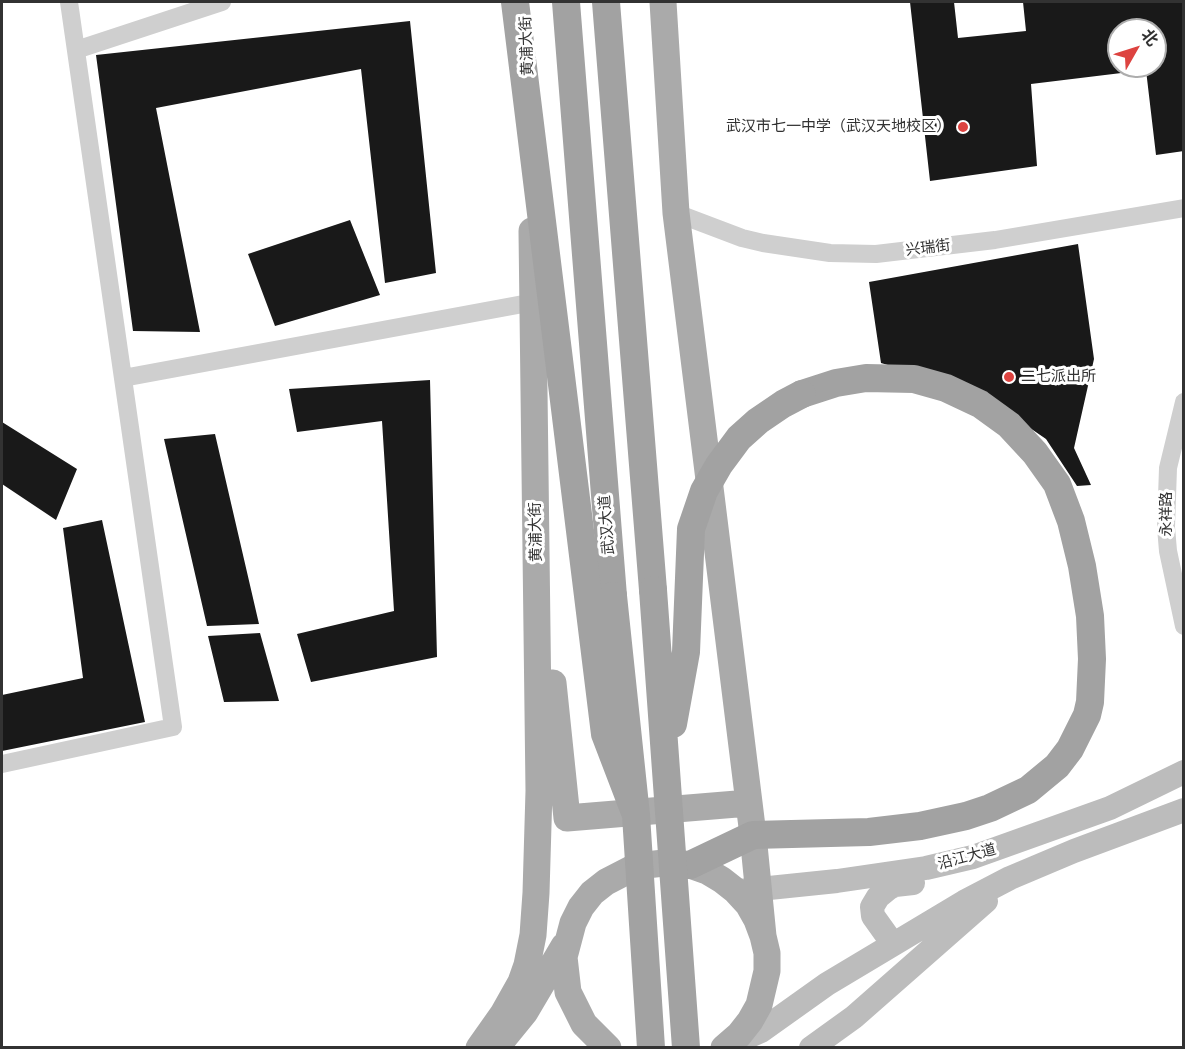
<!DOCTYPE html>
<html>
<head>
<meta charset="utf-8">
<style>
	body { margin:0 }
	#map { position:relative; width:1185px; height:1049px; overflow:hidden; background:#fff; font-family:Figtree,"Noto Sans SC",sans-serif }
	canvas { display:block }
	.frame { position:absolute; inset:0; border:3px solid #323232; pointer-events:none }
	.north { position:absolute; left:1107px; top:18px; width:60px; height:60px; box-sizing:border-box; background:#fff; border:2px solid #adadad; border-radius:50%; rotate:51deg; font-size:16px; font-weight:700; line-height:24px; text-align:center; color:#323232 }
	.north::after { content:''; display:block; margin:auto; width:21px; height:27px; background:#dd4340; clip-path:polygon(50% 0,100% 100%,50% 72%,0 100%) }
</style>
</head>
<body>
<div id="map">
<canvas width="1185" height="1049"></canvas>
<div class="frame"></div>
<div class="north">北</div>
</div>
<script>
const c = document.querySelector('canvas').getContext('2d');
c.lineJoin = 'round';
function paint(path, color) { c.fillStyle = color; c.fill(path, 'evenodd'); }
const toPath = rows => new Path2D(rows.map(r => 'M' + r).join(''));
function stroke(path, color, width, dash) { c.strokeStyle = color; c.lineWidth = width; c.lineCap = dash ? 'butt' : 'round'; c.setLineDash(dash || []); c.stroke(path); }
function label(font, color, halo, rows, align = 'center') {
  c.font = font + ' Figtree,"Noto Sans SC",sans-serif'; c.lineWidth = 6; c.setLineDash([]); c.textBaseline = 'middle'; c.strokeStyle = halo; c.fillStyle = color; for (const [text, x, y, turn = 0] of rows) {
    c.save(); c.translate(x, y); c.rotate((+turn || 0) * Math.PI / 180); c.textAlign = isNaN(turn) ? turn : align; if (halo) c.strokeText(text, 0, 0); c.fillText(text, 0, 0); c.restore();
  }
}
paint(toPath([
	[910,2,954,2,958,38,1026,31,1023,2,1183,2,1184,151,1156,155,1146,70,1031,84,1037,166,930,181],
	[1119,30,1155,30,1155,66,1119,66],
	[410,21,436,273,385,283,361,69,156,108,200,332,133,331,96,55],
	[350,220,380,295,275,326,248,254],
	[1078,244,1094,359,1074,448,1091,485,1077,486,1046,439,976,391,881,363,869,282],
	[430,380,437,657,311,682,297,634,394,611,382,421,297,432,289,389],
	[2,422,77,469,56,520,2,484],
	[215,434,259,624,207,626,164,439],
	[102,520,145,722,2,751,2,695,83,678,63,528],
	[260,633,279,701,224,702,208,636]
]), '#191919');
stroke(toPath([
	[76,50,222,2],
	[676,213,742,238,763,243,830,253,876,254,995,240,1184,208],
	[123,378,534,302],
	[1184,402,1168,468,1166,527,1168,551,1184,626],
	[2,764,173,727,69,2]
]), '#cfcfcf', 18);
stroke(toPath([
	[740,891,837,881,926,868,973,857,1110,808,1184,772],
	[893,944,873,916,872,907,878,897,889,888,895,885,913,883],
	[729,1045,761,1031,827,984,964,902,1010,878,1074,851,1184,810],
	[811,1048,854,1017,986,901]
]), '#bcbcbc', 24);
stroke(toPath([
	[663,2,676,213,753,835,763,936],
	[553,683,567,818,749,803],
	[503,1039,525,1012,564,946],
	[479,1048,503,1014,521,982,527,965,533,935,536,893,539,791,532,231],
	[608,1048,584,1024,568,992,564,957,573,923,581,907,592,893,606,882,637,866,673,862,690,865,707,871,722,880,736,891,748,904,757,920,763,936,767,953,767,971,759,1005,750,1021,739,1035,724,1048]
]), '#aaa', 27);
stroke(toPath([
	[566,2,613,596],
	[606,2,653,590],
	[690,865,753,835,869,832,920,826,966,816,990,808,1028,790,1057,766,1070,749,1087,715,1090,702,1092,659,1090,616,1082,566,1071,521,1057,484,1035,453,1009,425,980,404,946,388,914,379,866,378,836,383,802,394]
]), '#a2a2a2', 28);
stroke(toPath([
	[515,2,605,734,636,815],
	[653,590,686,1048],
	[613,596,636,815,651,1048],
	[673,724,686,652,691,529,704,491,719,465,739,438,758,421,783,404,802,394]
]), '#a2a2a2', 28);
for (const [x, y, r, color] of [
	[963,127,6,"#dd4340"],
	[1009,377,6,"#dd4340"]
]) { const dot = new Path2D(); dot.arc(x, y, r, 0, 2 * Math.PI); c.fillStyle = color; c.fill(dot); stroke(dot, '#fff', 2); }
label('15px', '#323232', '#fff', [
	["黄浦大街",527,46,-92],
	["兴瑞街",928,248,-7],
	["永祥路",1167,514,-90],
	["武汉大道",607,525,-94],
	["黄浦大街",536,532,-91],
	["沿江大道",967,857,-15]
]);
label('15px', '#323232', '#fff', [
	["武汉市七一中学（武汉天地校区）",951,127],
	["二七派出所",1021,377,"left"]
], 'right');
</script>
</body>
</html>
